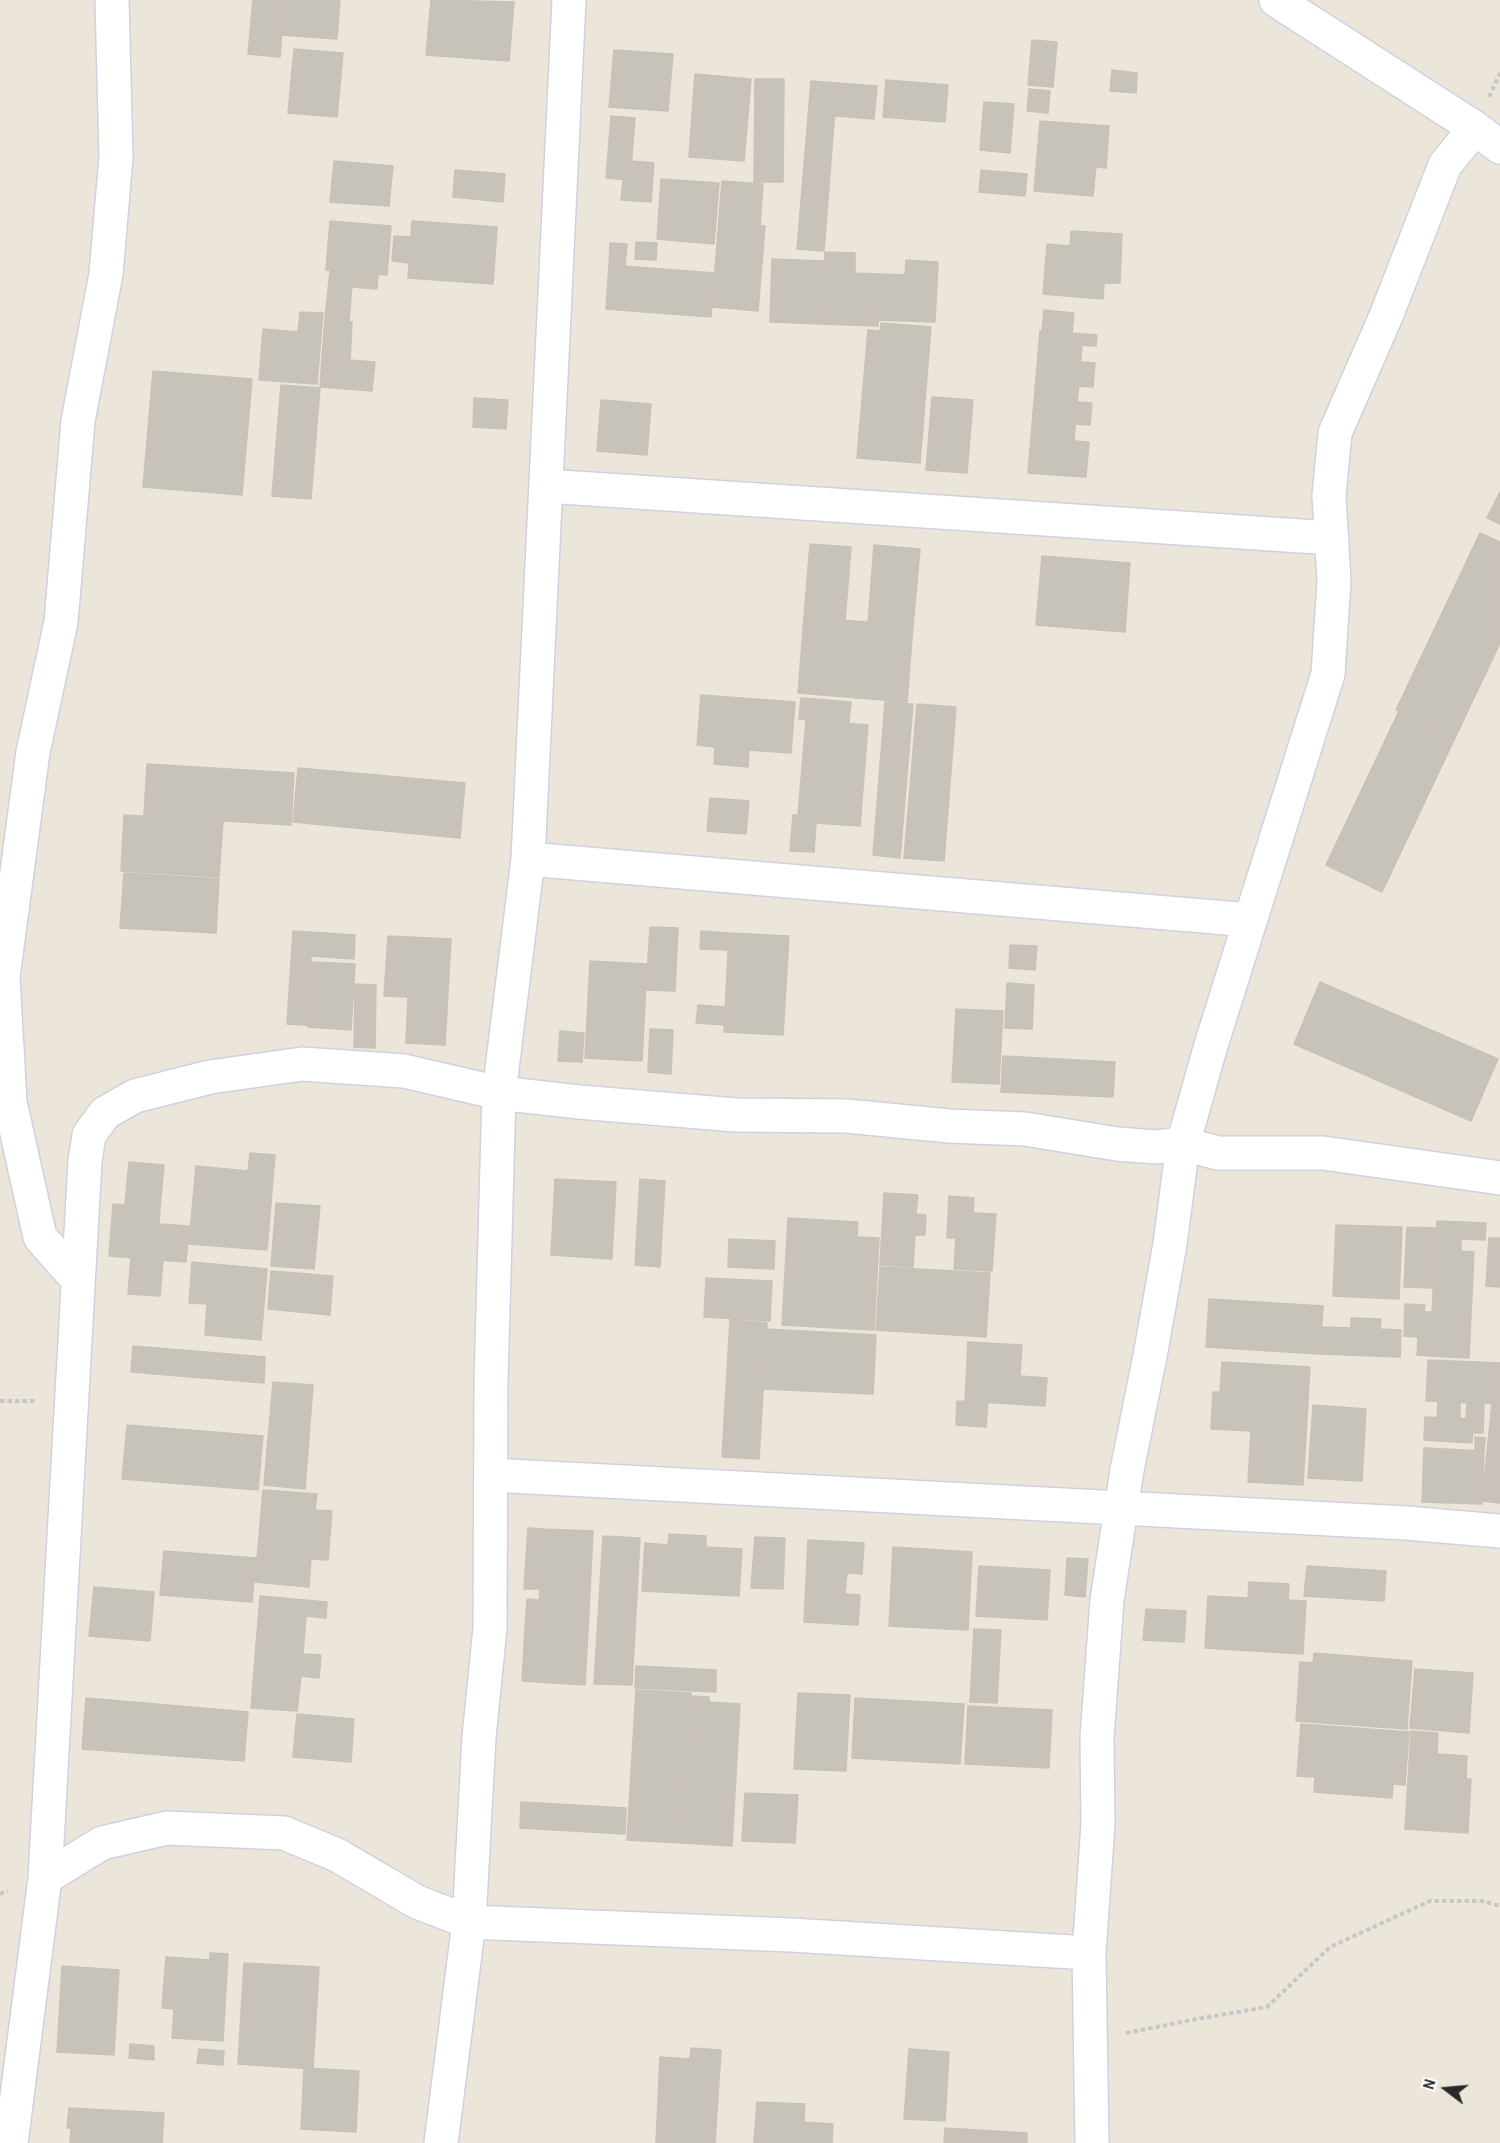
<!DOCTYPE html>
<html>
<head>
<meta charset="utf-8">
<style>
	body { margin:0 }
	#map { position:relative; width:1500px; height:2143px; overflow:hidden; background:#ece6da; font-family:"Archivo Narrow",sans-serif }
	canvas { display:block }
	.north { position:absolute; left:1416px; top:2059px; width:60px; height:60px; -webkit-text-stroke:4px #fff; paint-order:stroke; rotate:286deg; font-size:16px; font-weight:700; line-height:24px; text-align:center; color:#292929 }
	.north::after { content:''; display:block; margin:auto; width:21px; height:27px; background:#292929; clip-path:polygon(50% 0,100% 100%,50% 72%,0 100%) }
</style>
</head>
<body>
<div id="map">
<canvas width="1500" height="2143"></canvas>
<div class="north">N</div>
</div>
<script>
const c = document.querySelector('canvas').getContext('2d');
c.lineJoin = 'round';
function paint(path, color) { c.fillStyle = color; c.fill(path, 'evenodd'); }
const toPath = rows => new Path2D(rows.map(r => 'M' + r).join(''));
function stroke(path, color, width, dash) { c.strokeStyle = color; c.lineWidth = width; c.lineCap = dash ? 'butt' : 'round'; c.setLineDash(dash || []); c.stroke(path); }
const building = toPath([
	[253,0,284,0,280,57,248,54,253,0],
	[284,0,340,0,337,39,281,35,284,0],
	[431,0,514,2,509,61,426,55,431,0],
	[1032,40,1057,42,1053,87,1028,85,1032,40],
	[294,49,343,53,337,117,288,113,294,49],
	[614,50,673,54,668,111,609,107,614,50],
	[1112,70,1137,73,1136,93,1110,91,1112,70],
	[695,74,751,79,744,161,689,157,695,74],
	[755,79,784,79,783,182,754,182,755,79],
	[886,80,948,85,945,122,883,117,886,80],
	[811,81,837,83,824,251,797,249,811,81],
	[837,83,877,86,874,119,835,116,837,83],
	[1029,89,1050,91,1048,113,1027,111,1029,89],
	[984,102,1014,104,1010,153,980,150,984,102],
	[611,116,635,118,630,180,606,178,611,116],
	[1040,121,1109,126,1106,168,1096,167,1093,196,1034,191,1040,121],
	[334,161,393,166,389,206,330,202,334,161],
	[631,161,654,163,651,202,621,200,623,180,630,180,631,161],
	[455,170,505,174,503,202,453,197,455,170],
	[981,170,1027,174,1025,196,979,192,981,170],
	[661,179,719,183,714,244,657,239,661,179],
	[722,181,763,184,760,226,765,226,758,311,712,307,722,181],
	[330,221,391,226,387,275,326,270,330,221],
	[412,221,497,227,493,284,408,278,412,221],
	[1071,231,1122,234,1120,283,1104,283,1103,299,1043,294,1047,244,1070,246,1071,231],
	[394,236,411,237,409,263,392,261,394,236],
	[636,242,657,243,656,260,635,259,636,242],
	[610,243,627,244,625,266,609,265,610,243],
	[825,252,855,253,855,273,880,274,878,326,822,324,825,252],
	[772,259,824,261,822,324,770,322,772,259],
	[906,260,938,262,935,322,878,320,880,274,905,275,906,260],
	[609,265,714,273,711,317,606,309,609,265],
	[330,271,353,272,349,322,325,319,330,271],
	[353,272,378,274,377,289,352,287,353,272],
	[1044,310,1074,313,1072,333,1042,331,1044,310],
	[300,312,323,313,317,384,259,380,263,329,298,332,300,312],
	[325,319,352,322,350,361,322,358,325,319],
	[881,323,931,327,920,463,857,458,868,330,880,331,881,323],
	[1040,331,1083,334,1071,476,1028,473,1040,331],
	[1083,334,1097,335,1096,346,1082,345,1083,334],
	[322,358,375,362,372,391,320,387,322,358],
	[1081,362,1095,363,1093,387,1079,386,1081,362],
	[153,371,252,379,242,495,143,487,153,371],
	[281,385,320,388,311,499,272,496,281,385],
	[932,397,973,400,967,473,926,470,932,397],
	[474,398,508,400,506,429,473,427,474,398],
	[601,400,651,404,647,455,597,451,601,400],
	[1077,402,1092,403,1090,425,1076,424,1077,402],
	[1075,441,1089,442,1086,477,1071,476,1075,441],
	[1500,492,1500,524,1487,518,1500,492],
	[1480,533,1500,542,1500,643,1455,738,1396,710,1480,533],
	[810,544,851,547,845,621,804,617,810,544],
	[874,545,920,549,913,626,868,623,874,545],
	[1042,556,1130,563,1125,632,1036,625,1042,556],
	[804,617,913,626,907,702,798,693,804,617],
	[701,695,795,702,791,753,749,750,748,767,714,764,715,747,697,745,701,695],
	[801,698,851,702,849,722,799,719,801,698],
	[885,702,913,704,900,858,873,855,885,702],
	[917,704,956,707,944,861,904,858,917,704],
	[1399,711,1455,738,1382,892,1326,865,1399,711],
	[806,720,868,725,860,826,816,823,814,852,790,851,793,815,798,815,806,720],
	[147,764,294,773,291,825,144,816,147,764],
	[298,768,465,783,460,838,293,822,298,768],
	[710,798,749,801,746,834,707,831,710,798],
	[124,815,223,821,219,877,121,871,124,815],
	[124,873,219,879,216,933,120,928,124,873],
	[650,927,678,928,675,991,646,990,650,927],
	[293,931,355,935,354,959,311,956,307,1025,287,1024,293,931],
	[701,931,729,933,729,950,700,949,701,931],
	[729,933,789,936,783,1035,724,1032,729,933],
	[388,936,451,939,445,1045,406,1043,408,997,384,996,388,936],
	[1010,945,1037,946,1035,970,1009,968,1010,945],
	[590,961,647,964,642,1061,585,1058,590,961],
	[312,962,355,964,351,1030,308,1027,312,962],
	[1320,982,1498,1059,1471,1121,1294,1044,1320,982],
	[1007,983,1034,985,1032,1029,1005,1028,1007,983],
	[355,984,376,985,375,1048,354,1047,355,984],
	[698,1005,725,1007,724,1025,696,1023,698,1005],
	[956,1009,1003,1011,999,1084,952,1082,956,1009],
	[650,1029,673,1030,671,1074,648,1072,650,1029],
	[560,1031,584,1033,582,1062,558,1061,560,1031],
	[1003,1056,1115,1062,1113,1097,1001,1092,1003,1056],
	[250,1153,275,1155,267,1250,189,1244,196,1166,248,1171,250,1153],
	[129,1162,164,1165,160,1208,125,1205,129,1162],
	[555,1179,616,1182,612,1259,551,1255,555,1179],
	[640,1179,665,1181,660,1267,635,1265,640,1179],
	[884,1193,918,1195,916,1214,926,1215,925,1235,915,1235,913,1267,880,1265,884,1193],
	[949,1196,974,1198,973,1213,996,1214,992,1271,954,1269,956,1238,947,1238,949,1196],
	[276,1203,320,1206,314,1269,271,1266,276,1203],
	[113,1204,160,1208,159,1224,189,1226,186,1262,109,1256,113,1204],
	[788,1218,858,1222,857,1237,879,1238,874,1330,782,1325,788,1218],
	[1437,1221,1486,1223,1485,1240,1461,1239,1461,1251,1474,1252,1472,1294,1433,1293,1437,1221],
	[1336,1225,1402,1227,1399,1299,1333,1296,1336,1225],
	[1407,1227,1435,1228,1432,1288,1404,1287,1407,1227],
	[1489,1238,1500,1238,1500,1287,1486,1286,1489,1238],
	[729,1239,775,1241,774,1269,728,1267,729,1239],
	[131,1258,163,1260,160,1296,128,1294,131,1258],
	[192,1262,267,1269,261,1340,205,1335,207,1304,189,1303,192,1262],
	[880,1267,990,1273,986,1337,876,1330,880,1267],
	[271,1271,333,1276,330,1315,268,1309,271,1271],
	[706,1278,772,1281,770,1321,704,1317,706,1278],
	[1433,1293,1472,1294,1469,1358,1430,1356,1433,1293],
	[1209,1299,1323,1306,1320,1354,1206,1347,1209,1299],
	[1405,1304,1425,1305,1424,1312,1432,1312,1430,1356,1417,1355,1418,1337,1404,1336,1405,1304],
	[1351,1318,1381,1319,1380,1329,1401,1330,1400,1357,1320,1354,1322,1327,1351,1328,1351,1318],
	[730,1320,767,1323,759,1459,722,1457,730,1320],
	[766,1329,876,1335,873,1394,763,1389,766,1329],
	[968,1342,1022,1345,1020,1376,1047,1378,1045,1406,965,1401,968,1342],
	[133,1346,265,1357,264,1383,131,1372,133,1346],
	[1428,1360,1500,1363,1500,1404,1426,1401,1428,1360],
	[1222,1362,1310,1367,1303,1485,1248,1482,1251,1431,1211,1429,1213,1392,1220,1392,1222,1362],
	[273,1382,313,1385,305,1489,264,1485,273,1382],
	[957,1401,988,1402,986,1427,956,1425,957,1401],
	[1438,1402,1460,1403,1460,1418,1437,1418,1438,1402],
	[1467,1403,1484,1404,1483,1433,1472,1433,1473,1419,1466,1419,1467,1403],
	[1492,1404,1500,1404,1500,1503,1482,1501,1492,1404],
	[1313,1405,1366,1409,1362,1481,1308,1478,1313,1405],
	[1425,1417,1473,1419,1472,1443,1424,1440,1425,1417],
	[127,1425,263,1436,258,1490,122,1479,127,1425],
	[1475,1437,1485,1438,1484,1451,1475,1450,1475,1437],
	[1424,1448,1484,1451,1482,1504,1422,1502,1424,1448],
	[263,1490,317,1494,315,1510,332,1511,328,1560,311,1559,309,1587,255,1582,263,1490],
	[528,1528,543,1529,540,1589,524,1589,528,1528],
	[543,1529,593,1531,588,1630,538,1627,543,1529],
	[669,1534,706,1536,706,1547,742,1549,739,1596,642,1591,645,1543,668,1545,669,1534],
	[603,1536,640,1538,632,1685,594,1684,603,1536],
	[755,1537,785,1538,783,1589,751,1588,755,1537],
	[808,1540,864,1543,862,1574,847,1573,845,1594,860,1595,858,1625,804,1622,808,1540],
	[893,1547,972,1552,968,1630,889,1626,893,1547],
	[164,1551,256,1558,252,1602,160,1595,164,1551],
	[1067,1558,1088,1559,1085,1597,1065,1595,1067,1558],
	[979,1566,1050,1570,1047,1620,976,1616,979,1566],
	[1307,1566,1386,1571,1384,1601,1304,1596,1307,1566],
	[1249,1582,1289,1584,1288,1601,1248,1598,1249,1582],
	[94,1587,154,1592,150,1641,89,1636,94,1587],
	[260,1596,327,1602,326,1618,306,1616,303,1654,321,1655,319,1678,301,1676,297,1711,251,1708,260,1596],
	[1208,1596,1306,1601,1303,1654,1205,1648,1208,1596],
	[527,1599,539,1600,539,1614,526,1613,527,1599],
	[1146,1609,1186,1611,1184,1642,1143,1640,1146,1609],
	[526,1613,539,1614,538,1627,588,1630,585,1685,522,1681,526,1613],
	[974,1629,1001,1630,997,1703,970,1702,974,1629],
	[1314,1653,1412,1661,1407,1729,1296,1721,1300,1662,1313,1663,1314,1653],
	[636,1666,716,1670,716,1692,635,1688,636,1666],
	[1415,1669,1473,1673,1469,1733,1410,1728,1415,1669],
	[636,1690,691,1693,683,1843,627,1840,636,1690],
	[798,1693,850,1695,846,1771,794,1769,798,1693],
	[691,1696,709,1697,709,1702,740,1704,732,1846,683,1843,691,1696],
	[86,1698,248,1712,244,1761,82,1749,86,1698],
	[855,1698,964,1704,960,1764,852,1758,855,1698],
	[968,1706,1052,1710,1049,1768,965,1764,968,1706],
	[297,1714,354,1719,351,1762,293,1757,297,1714],
	[1301,1724,1409,1732,1405,1785,1393,1784,1392,1798,1314,1792,1315,1777,1297,1776,1301,1724],
	[1411,1731,1438,1733,1437,1754,1467,1756,1466,1779,1471,1779,1468,1833,1405,1829,1411,1731],
	[745,1793,798,1795,795,1843,742,1841,745,1793],
	[521,1802,626,1808,625,1834,520,1828,521,1802],
	[210,1953,228,1954,223,2041,172,2038,174,2009,162,2008,166,1957,210,1960,210,1953],
	[244,1963,319,1967,313,2069,238,2064,244,1963],
	[62,1966,119,1970,114,2055,57,2052,62,1966],
	[130,2044,154,2046,154,2060,129,2058,130,2044],
	[691,2048,721,2050,715,2143,656,2143,660,2057,690,2059,691,2048],
	[199,2049,224,2051,223,2065,197,2063,199,2049],
	[909,2049,949,2052,945,2121,904,2119,909,2049],
	[304,2068,359,2071,356,2132,301,2129,304,2068],
	[757,2102,805,2104,804,2122,833,2124,832,2143,754,2143,757,2102],
	[69,2108,164,2113,162,2143,70,2143,71,2128,67,2128,69,2108],
	[945,2128,1027,2133,1027,2143,944,2143,945,2128]
]);
paint(building, '#c7c3ba');
stroke(building, '#c7c2b4', 1.5);
const minor = toPath([
	[1276,0,1475,128,1500,147],
	[546,486,1332,538],
	[528,859,1250,920],
	[77,1279,40,1237,10,1102,3,977,33,752,61,622,78,421,106,274,116,157,112,0],
	[491,1475,1406,1523,1500,1531],
	[45,1878,102,1843,167,1828,284,1833,337,1855,417,1902,469,1922,791,1935,1089,1953],
	[11,2143,45,1878,85,1161,89,1135,105,1113,135,1096,210,1077,302,1064,404,1071,499,1093,579,1102,736,1115,847,1116,949,1126,1025,1129,1117,1144,1156,1147,1183,1144,1218,1153,1323,1153,1500,1178],
	[441,2143,469,1922,479,1737,490,1628,491,1381,499,1093,528,859,569,0],
	[1092,2143,1089,1953,1098,1824,1097,1738,1107,1600,1127,1470,1150,1356,1170,1244,1183,1144,1211,1045,1328,674,1334,581,1329,496,1335,433,1386,316,1445,165,1475,128]
]);
stroke(minor, '#cfd1e3', 36);
stroke(toPath([
	[1489,97,1500,73],
	[0,1401,37,1401],
	[0,1894,8,1891],
	[1126,2033,1202,2018,1267,2007,1330,1947,1430,1901,1482,1901,1500,1906]
]), '#c7c7c7', 4, [4.5, 3]);
stroke(minor, '#fff', 33);
</script>
</body>
</html>
